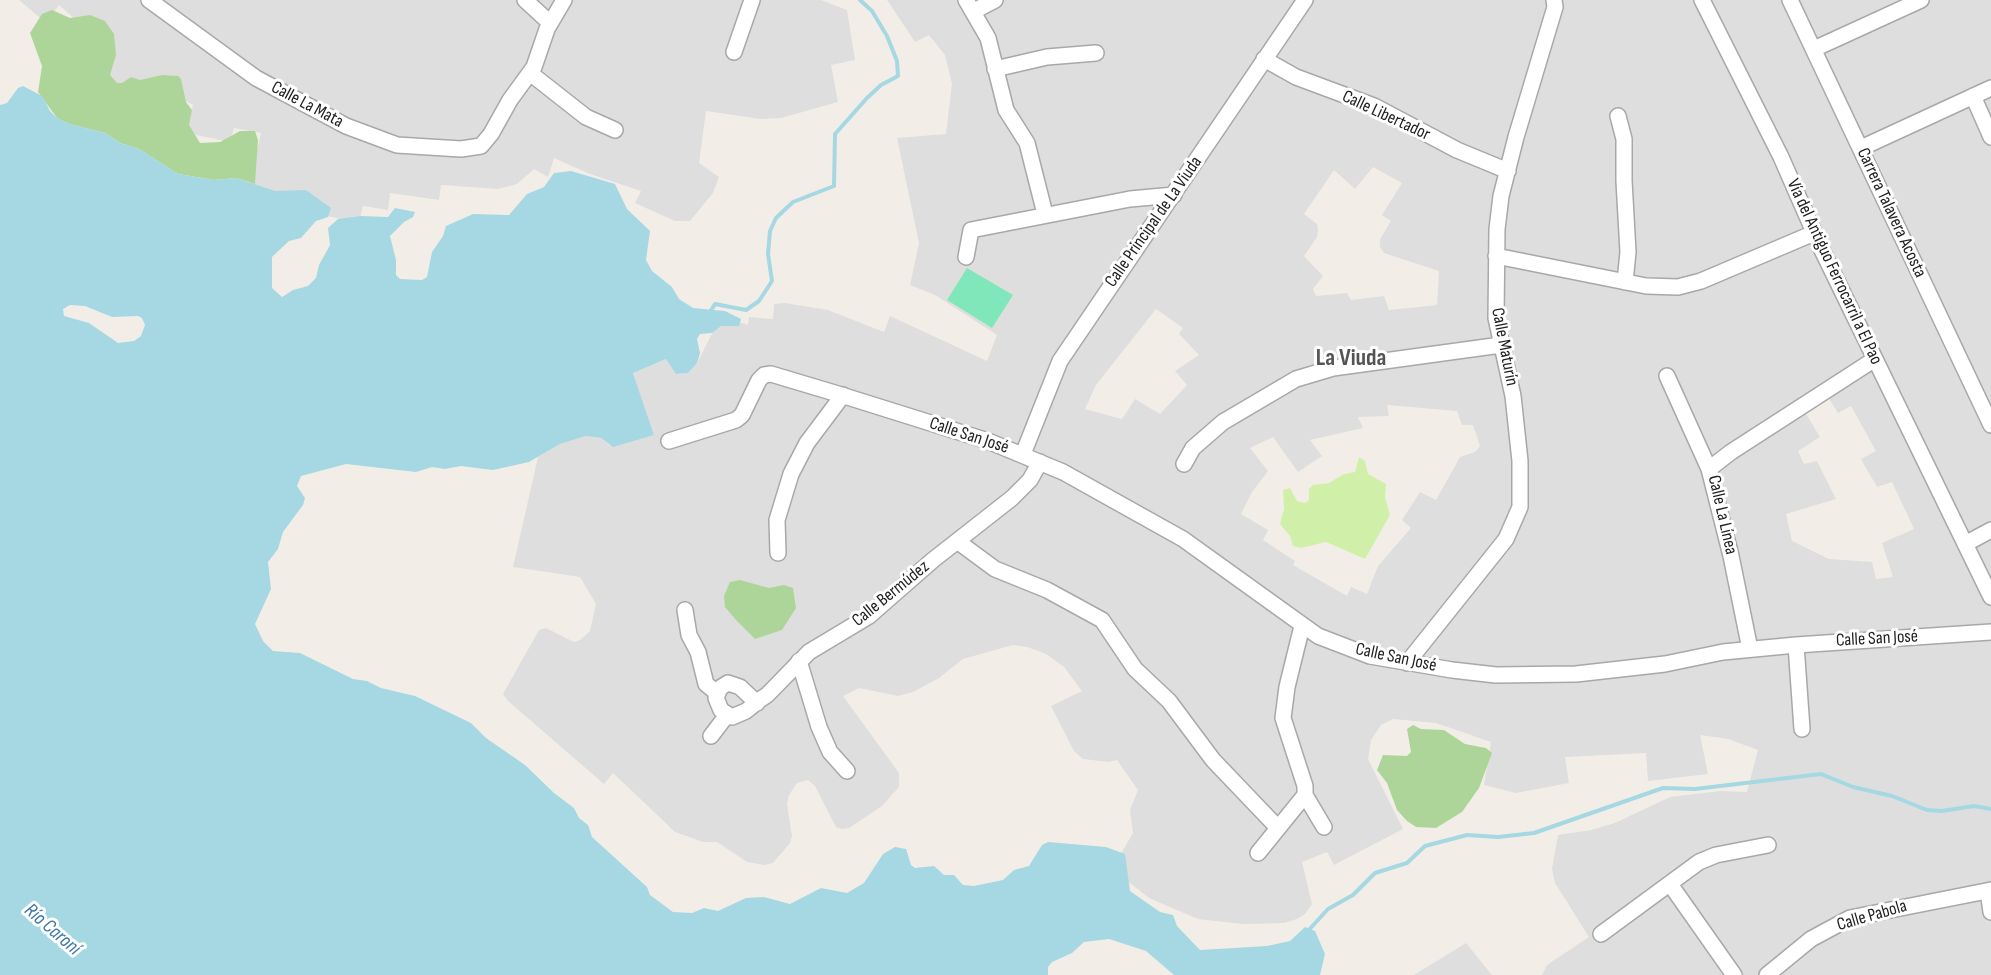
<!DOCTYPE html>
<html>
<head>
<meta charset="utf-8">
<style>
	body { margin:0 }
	canvas { display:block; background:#f2eee7 }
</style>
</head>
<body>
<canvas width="1991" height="975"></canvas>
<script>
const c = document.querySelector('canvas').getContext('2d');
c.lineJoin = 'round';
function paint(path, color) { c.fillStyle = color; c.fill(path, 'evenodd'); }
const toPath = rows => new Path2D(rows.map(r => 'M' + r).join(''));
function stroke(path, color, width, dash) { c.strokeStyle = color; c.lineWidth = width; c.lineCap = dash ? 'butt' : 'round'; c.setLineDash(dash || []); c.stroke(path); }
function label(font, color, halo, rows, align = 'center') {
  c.font = font + ' "Sofia Sans Condensed",sans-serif'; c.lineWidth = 6; c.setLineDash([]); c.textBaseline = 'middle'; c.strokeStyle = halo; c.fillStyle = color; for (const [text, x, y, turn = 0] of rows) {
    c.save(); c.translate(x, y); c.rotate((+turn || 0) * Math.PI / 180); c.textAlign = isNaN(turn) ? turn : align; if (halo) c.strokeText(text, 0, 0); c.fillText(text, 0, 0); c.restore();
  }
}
paint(toPath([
	[19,0,821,0,847,10,855,60,831,65,838,102,781,118,761,119,706,111,699,163,719,177,713,193,690,221,675,221,635,203,641,191,590,174,554,158,548,177,534,169,517,184,498,189,441,185,439,200,390,193,388,210,363,206,359,223,246,198,261,133,234,128,230,142,186,133,193,105,167,90,127,94,105,80,83,26,59,5,46,23],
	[887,0,1991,0,1991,975,1542,975,1547,965,1589,937,1555,883,1552,869,1558,835,1591,830,1615,823,1670,797,1720,791,1747,792,1758,750,1728,739,1700,735,1708,774,1648,781,1646,753,1565,757,1569,783,1516,793,1484,785,1491,742,1436,723,1393,719,1381,725,1371,740,1368,759,1403,829,1334,865,1327,852,1302,862,1312,904,1305,914,1297,919,1284,923,1243,924,1198,919,1149,898,1112,869,1133,833,1130,810,1138,790,1117,760,1109,762,1083,759,1074,751,1051,706,1082,691,1064,667,1046,654,1027,647,1013,645,963,659,939,678,913,692,898,696,859,688,843,696,899,773,899,787,882,806,849,828,842,829,836,827,815,786,808,780,797,783,789,795,787,804,792,836,790,843,773,863,764,865,747,862,717,842,703,842,675,832,613,773,604,784,508,701,503,694,539,630,546,628,574,642,580,640,590,631,596,604,580,577,513,567,538,457,560,444,586,436,601,438,611,446,654,435,633,373,666,359,676,374,688,373,697,363,721,316,748,325,749,317,773,319,774,304,785,303,828,310,884,332,890,316,987,361,997,335,935,295,910,285,919,243,897,138,946,134,952,84,945,55,929,35,915,42],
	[1373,167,1402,183,1382,215,1391,221,1380,239,1380,247,1384,253,1439,271,1437,305,1389,310,1384,296,1351,300,1347,293,1316,296,1313,289,1323,276,1304,256,1317,237,1318,229,1317,224,1304,214,1334,170,1355,189],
	[1156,309,1183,328,1179,334,1199,355,1175,371,1187,385,1160,414,1135,399,1122,419,1085,409,1096,385],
	[1828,397,1838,413,1851,406,1876,451,1861,459,1877,487,1892,482,1914,529,1882,543,1893,577,1876,579,1872,562,1829,559,1792,541,1786,514,1836,499,1817,461,1804,464,1798,451,1820,437,1805,412],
	[1387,405,1457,411,1462,425,1473,425,1480,446,1475,452,1460,457,1436,500,1420,492,1402,520,1411,528,1378,566,1367,594,1351,587,1347,596,1293,565,1295,561,1263,540,1268,530,1241,514,1252,492,1268,471,1250,448,1273,437,1298,472,1322,456,1310,440,1363,428,1358,417,1389,416],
	[1466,943,1492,975,1414,975]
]), '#dfdede');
paint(toPath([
	[1359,457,1365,461,1368,474,1386,484,1385,497,1390,515,1365,559,1326,542,1301,548,1293,546,1290,536,1280,524,1284,509,1283,490,1290,488,1297,501,1305,503,1309,500,1309,489,1313,485,1329,483,1344,474,1355,472]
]), '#d0f0aa');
paint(toPath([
	[52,10,70,18,90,15,105,21,114,34,116,55,110,75,117,83,122,83,131,77,140,80,162,75,178,76,181,79,186,102,192,110,189,125,200,143,220,142,240,131,255,131,258,140,255,184,236,178,214,180,178,174,139,149,120,143,105,133,69,124,57,118,38,92,42,66,30,33,42,14],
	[740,580,769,588,784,585,793,588,796,608,782,630,755,639,736,620,725,607,724,596,730,582],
	[1413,725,1421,729,1444,730,1465,744,1486,748,1492,753,1479,788,1462,812,1436,828,1416,827,1407,821,1397,810,1387,783,1377,770,1383,755,1407,756,1411,752,1407,729]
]), '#aed599');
paint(toPath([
	[967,268,1013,295,992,328,947,300]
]), '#80e7ba');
paint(toPath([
	[23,86,42,96,50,111,57,118,69,124,105,133,120,143,139,149,178,174,214,180,236,178,275,191,306,190,331,208,328,217,316,221,301,238,289,241,272,257,272,288,282,297,293,290,308,286,316,278,319,265,330,245,328,228,338,219,361,216,388,217,395,208,415,212,413,217,404,222,390,236,396,260,396,275,400,279,422,280,427,277,432,252,443,236,446,226,473,214,509,215,527,194,544,187,554,173,571,171,615,184,627,209,650,231,646,260,652,271,672,287,679,299,693,308,725,311,741,319,739,326,721,326,712,333,700,334,697,339,700,353,697,363,688,373,676,374,666,359,633,373,654,435,613,447,601,438,586,436,560,444,529,462,493,470,461,466,445,469,432,467,416,472,346,464,301,476,297,486,305,498,303,505,283,532,278,549,268,562,271,589,255,624,263,641,273,651,300,653,353,679,367,681,381,688,415,696,471,723,486,738,525,765,554,793,574,808,579,818,588,825,592,837,647,887,650,895,673,912,692,913,704,908,718,911,746,898,764,897,790,904,821,888,847,893,864,883,883,854,895,847,906,849,911,865,915,868,934,866,944,875,954,875,963,885,974,886,1003,880,1014,870,1029,866,1042,845,1048,842,1106,847,1125,854,1130,891,1160,912,1173,915,1177,926,1200,950,1267,946,1290,941,1305,927,1315,931,1325,954,1320,975,1174,975,1146,951,1109,939,1084,942,1072,953,1052,962,1048,967,1048,975,0,975,0,105,7,103,18,88],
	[70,305,85,306,112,317,138,316,142,318,145,325,141,336,134,341,118,343,89,323,64,316,63,309]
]), '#a5d8e3');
stroke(toPath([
	[710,312,715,304,746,310,759,301,772,281,768,254,770,231,776,218,793,202,834,186,835,134,867,98,881,85,898,76,897,61,887,36,872,11,860,0],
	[1307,932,1328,909,1353,895,1375,873,1407,863,1425,846,1467,835,1498,837,1534,833,1663,788,1695,789,1821,774,1853,787,1892,796,1927,810,1942,811,1974,806,1991,809]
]), '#a5d8e3', 4);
const minor = toPath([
	[149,0,256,78,346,126,397,145,461,149,481,146,491,134,510,100,534,67,547,29,564,0],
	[525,0,550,23],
	[966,0,988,38,1006,110,1027,143,1045,214],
	[1702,0,1781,157,1820,246,1991,597],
	[1790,0,1991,425],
	[974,11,995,0],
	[1814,49,1921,0],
	[734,52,752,0],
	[1264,59,1296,77,1374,106,1457,150,1508,171],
	[995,69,1047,57,1096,53],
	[530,73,586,117,615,130],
	[1973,96,1991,137],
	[1618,116,1624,139,1624,181,1628,252,1625,282],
	[1861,148,1991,88],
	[1496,256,1646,286,1678,287,1701,281,1814,233],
	[966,257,971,230,1130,199,1174,195],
	[1667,376,1709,469],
	[669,441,736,420,742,415,759,380,764,375,771,374,838,394,988,441,1063,472,1183,539,1318,636,1370,656,1452,670,1496,675,1576,674,1665,664,1723,652,1796,645,1991,632],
	[1023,454,1060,361,1305,0],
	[1184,464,1193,448,1223,422,1296,379,1333,368,1501,345],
	[957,541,995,569,1047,590,1102,620,1135,669,1169,701,1213,760,1278,828],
	[1965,544,1991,530],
	[778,553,777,520,791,474,807,443,843,395],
	[685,610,689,635,698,652,706,684,717,693],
	[1796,645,1802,729],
	[1750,649,1731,556,1709,469,1731,452,1875,359],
	[799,661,819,727,830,752,847,771],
	[1407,663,1506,539,1520,507,1520,461,1513,396,1496,318,1497,229,1501,196,1516,137,1555,7,1554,0],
	[757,703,740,687,728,683,720,688,716,698,721,710,732,717,746,711,761,699,767,695,772,690,809,652,869,616,933,560,1012,498,1030,480,1040,462],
	[711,736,727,715],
	[1305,795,1324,827],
	[1258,853,1305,795,1305,786,1283,718,1287,687,1302,626],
	[1670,884,1734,975],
	[1988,891,1991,912],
	[1601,934,1699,862,1716,855,1768,845],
	[1767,975,1811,939,1850,918,1991,890]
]);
stroke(minor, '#a8a8a8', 18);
stroke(minor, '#fff', 15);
label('18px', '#212121', '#fff', [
	["Calle La Mata",307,105,28],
	["Calle Libertador",1386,116,25],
	["Carrera Talavera Acosta",1891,213,65],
	["Calle Principal de La Viuda",1154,222,-55],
	["Vía del Antiguo Ferrocarril a El Pao",1834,272,65],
	["Calle Maturín",1504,347,79],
	["Calle San José",969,436,18],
	["Calle La Línea",1722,515,77],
	["Calle Bermúdez",891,594,-39],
	["Calle San José",1877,639,-3],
	["Calle San José",1396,658,12],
	["Calle Pabola",1872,916,-16]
]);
label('italic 20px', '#3f79aa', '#fff', [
	["Río Caroní",52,930,41]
]);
label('bold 24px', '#545454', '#fff', [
	["La Viuda",1351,359]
]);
</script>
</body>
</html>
